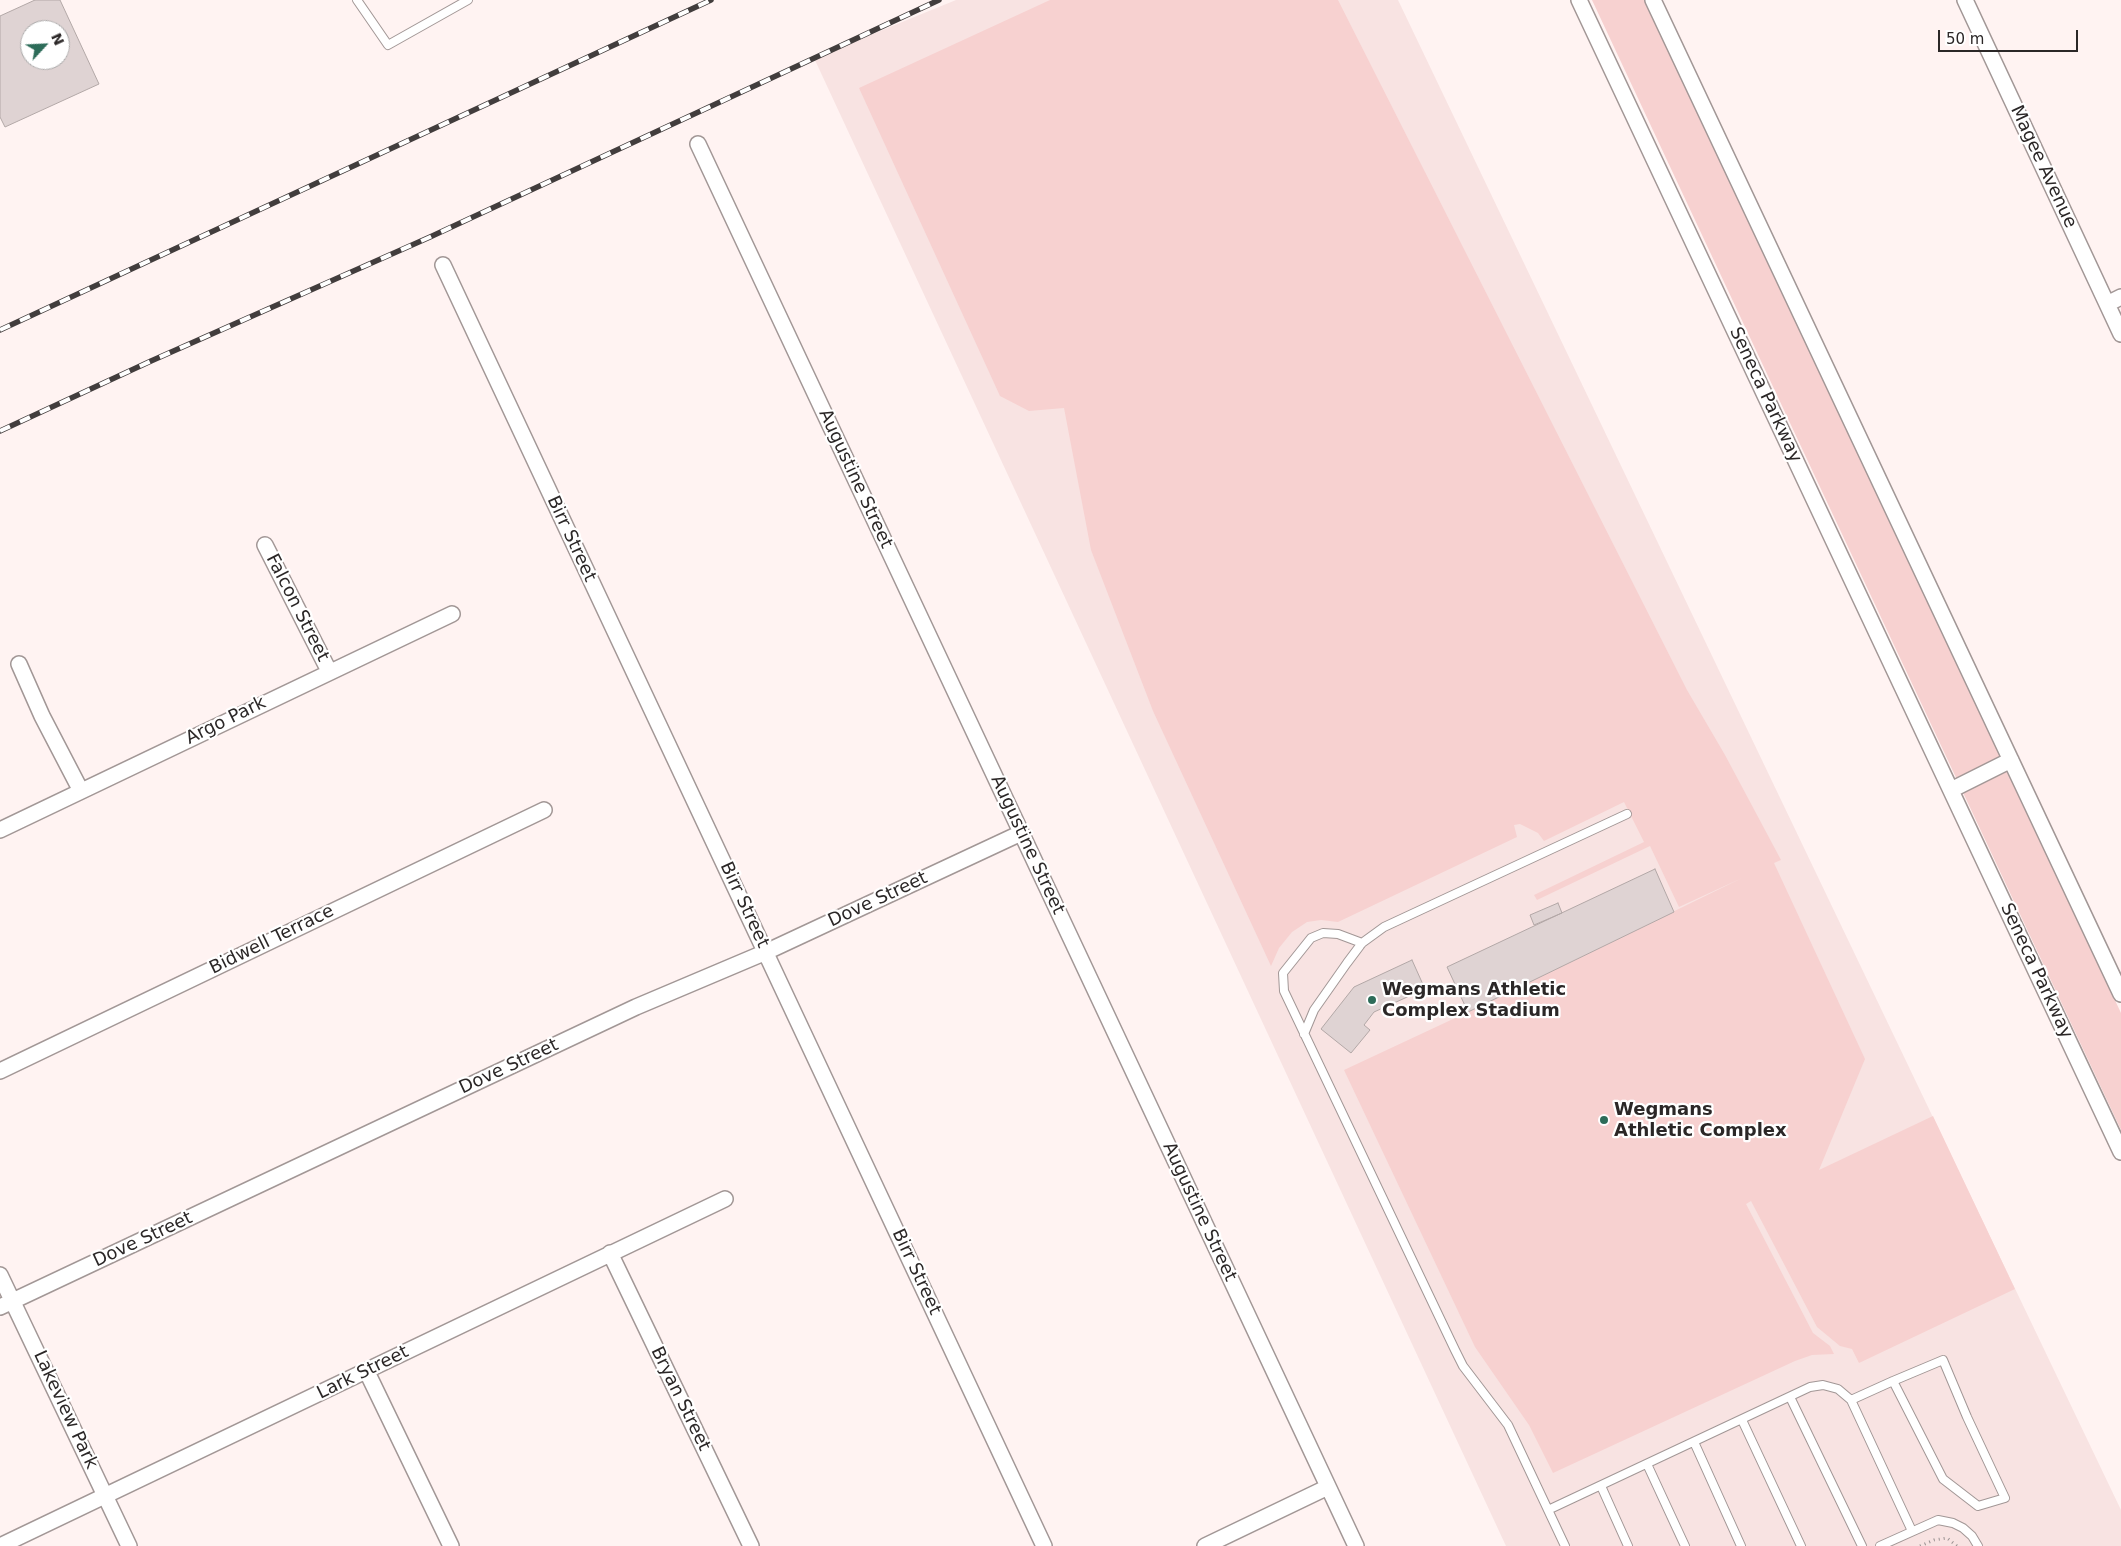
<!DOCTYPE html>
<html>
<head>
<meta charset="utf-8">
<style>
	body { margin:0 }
	#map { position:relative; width:2121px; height:1546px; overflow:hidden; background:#fff3f2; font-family:"DejaVu Sans",sans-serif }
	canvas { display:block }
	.north { position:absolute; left:20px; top:20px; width:50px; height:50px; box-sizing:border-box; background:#fff; border:1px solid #aaa9a9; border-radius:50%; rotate:65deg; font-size:14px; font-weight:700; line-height:20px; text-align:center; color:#2b2727 }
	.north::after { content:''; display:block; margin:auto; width:18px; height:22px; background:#2d6c59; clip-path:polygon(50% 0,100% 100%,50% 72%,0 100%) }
	.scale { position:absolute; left:1938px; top:30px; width:140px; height:22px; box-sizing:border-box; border:2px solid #2b2727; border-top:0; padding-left:6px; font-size:15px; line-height:18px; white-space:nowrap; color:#2b2727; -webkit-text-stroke:4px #fff; paint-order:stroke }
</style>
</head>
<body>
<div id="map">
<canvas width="2121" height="1546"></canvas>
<div class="north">N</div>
<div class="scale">50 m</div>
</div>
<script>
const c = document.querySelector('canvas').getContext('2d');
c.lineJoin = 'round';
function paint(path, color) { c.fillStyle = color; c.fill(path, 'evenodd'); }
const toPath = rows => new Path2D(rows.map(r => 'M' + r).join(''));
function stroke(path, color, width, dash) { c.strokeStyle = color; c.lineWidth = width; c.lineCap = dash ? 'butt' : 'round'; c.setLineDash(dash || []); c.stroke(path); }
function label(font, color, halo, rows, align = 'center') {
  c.font = font + ' "DejaVu Sans",sans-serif'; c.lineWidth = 4.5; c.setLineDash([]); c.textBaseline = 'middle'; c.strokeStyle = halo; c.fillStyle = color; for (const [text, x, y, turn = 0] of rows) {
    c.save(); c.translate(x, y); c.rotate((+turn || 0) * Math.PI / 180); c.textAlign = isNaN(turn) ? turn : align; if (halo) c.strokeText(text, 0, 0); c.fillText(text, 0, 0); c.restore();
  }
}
paint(toPath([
	[956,0,1398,0,2121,1510,2121,1546,1506,1546,814,58]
]), '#f8e3e2');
paint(toPath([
	[1050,0,1338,0,1687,690,1725,755,1781,860,1774,863,1865,1059,1819,1170,1933,1116,2015,1289,1859,1363,1852,1349,1840,1346,1817,1327,1751,1201,1746,1204,1813,1333,1830,1346,1834,1354,1812,1355,1795,1361,1553,1473,1529,1425,1475,1347,1344,1070,1468,1012,1742,878,1679,907,1650,846,1537,900,1534,895,1644,842,1624,802,1544,841,1538,833,1520,824,1514,825,1517,837,1338,922,1321,920,1307,922,1292,932,1279,948,1271,966,1153,711,1091,550,1064,408,1029,411,1000,396,859,88],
	[1592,0,1646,0,2121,1013,2121,1130]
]), '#f7d1d0');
const building = toPath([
	[35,0,60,0,99,84,5,127,0,117,0,16,35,0],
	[30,30,60,30,60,60,30,60,30,30],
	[1655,869,1674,912,1468,1012,1447,967,1655,869],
	[1558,903,1562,913,1534,925,1530,915,1558,903],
	[1412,960,1425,989,1374,1012,1364,1025,1370,1030,1351,1053,1321,1029,1354,987,1412,960]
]);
paint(building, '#dfd3d3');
stroke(building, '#b3a8a7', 1);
const lane = toPath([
	[357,0,388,45,468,0],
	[1362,943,1338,934,1323,933,1311,938,1283,973,1284,991,1455,1350,1463,1366,1508,1425,1565,1546],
	[1304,1034,1314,1010,1347,963,1362,943,1384,927,1627,814],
	[1790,1397,1862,1546],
	[1851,1400,1893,1381,1943,1360,1967,1417,2005,1498,1978,1506,1943,1479,1893,1381],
	[1742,1420,1801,1546],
	[1694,1442,1741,1546],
	[1647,1464,1685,1546],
	[1601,1486,1628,1546],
	[1548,1510,1810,1387,1823,1385,1838,1389,1851,1400,1912,1531],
	[1880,1546,1938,1520,1953,1523,1963,1528,1972,1536,1978,1546]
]);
const street = toPath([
	[1579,0,2121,1152],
	[1653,0,2121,994],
	[1965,0,2121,334],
	[698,144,1356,1546],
	[443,265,1044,1546],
	[2107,304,2121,297],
	[265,545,329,671],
	[19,664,42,716,81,791],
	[1951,790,2011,760],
	[0,830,452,614],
	[0,1071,544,810],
	[610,1253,751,1546],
	[0,1275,129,1546],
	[0,1307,636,1007,766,952,1021,833],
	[367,1372,451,1546],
	[0,1546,725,1199],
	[1205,1546,1328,1487]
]);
stroke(lane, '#a29796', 10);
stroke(street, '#a29796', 18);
stroke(toPath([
	[1920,1546,1934,1540,1947,1538,1957,1546]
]), '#999191', 3, [1, 4]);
stroke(lane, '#fff', 8);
stroke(street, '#fff', 15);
const rail = toPath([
	[0,330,711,0],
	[0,431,151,361,430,237,939,0]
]);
stroke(rail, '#423d3d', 5.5);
stroke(rail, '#fff', 4, [11]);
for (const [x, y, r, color] of [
	[1372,1000,5,"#2d6c59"],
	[1604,1120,5,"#2d6c59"]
]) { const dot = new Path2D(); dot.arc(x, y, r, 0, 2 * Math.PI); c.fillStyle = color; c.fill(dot); stroke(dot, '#fff', 2); }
label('18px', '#2b2727', '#fff', [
	["Magee Avenue",2043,167,65],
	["Seneca Parkway",1765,395,65],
	["Augustine Street",855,479,65],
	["Birr Street",571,539,65],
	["Falcon Street",297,608,63],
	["Argo Park",226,721,-26],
	["Augustine Street",1027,845,65],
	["Dove Street",878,900,-25],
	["Birr Street",744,905,65],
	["Bidwell Terrace",272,940,-26],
	["Seneca Parkway",2036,971,65],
	["Dove Street",509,1067,-25],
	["Augustine Street",1199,1212,65],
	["Dove Street",143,1240,-25],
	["Birr Street",916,1272,65],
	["Lark Street",363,1373,-26],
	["Bryan Street",680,1399,64],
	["Lakeview Park",65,1410,65]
]);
label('bold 18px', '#2b2727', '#fff', [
	["Wegmans Athletic",1382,990],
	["Complex Stadium",1382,1011],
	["Wegmans",1614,1110],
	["Athletic Complex",1614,1131]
], 'left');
</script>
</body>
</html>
